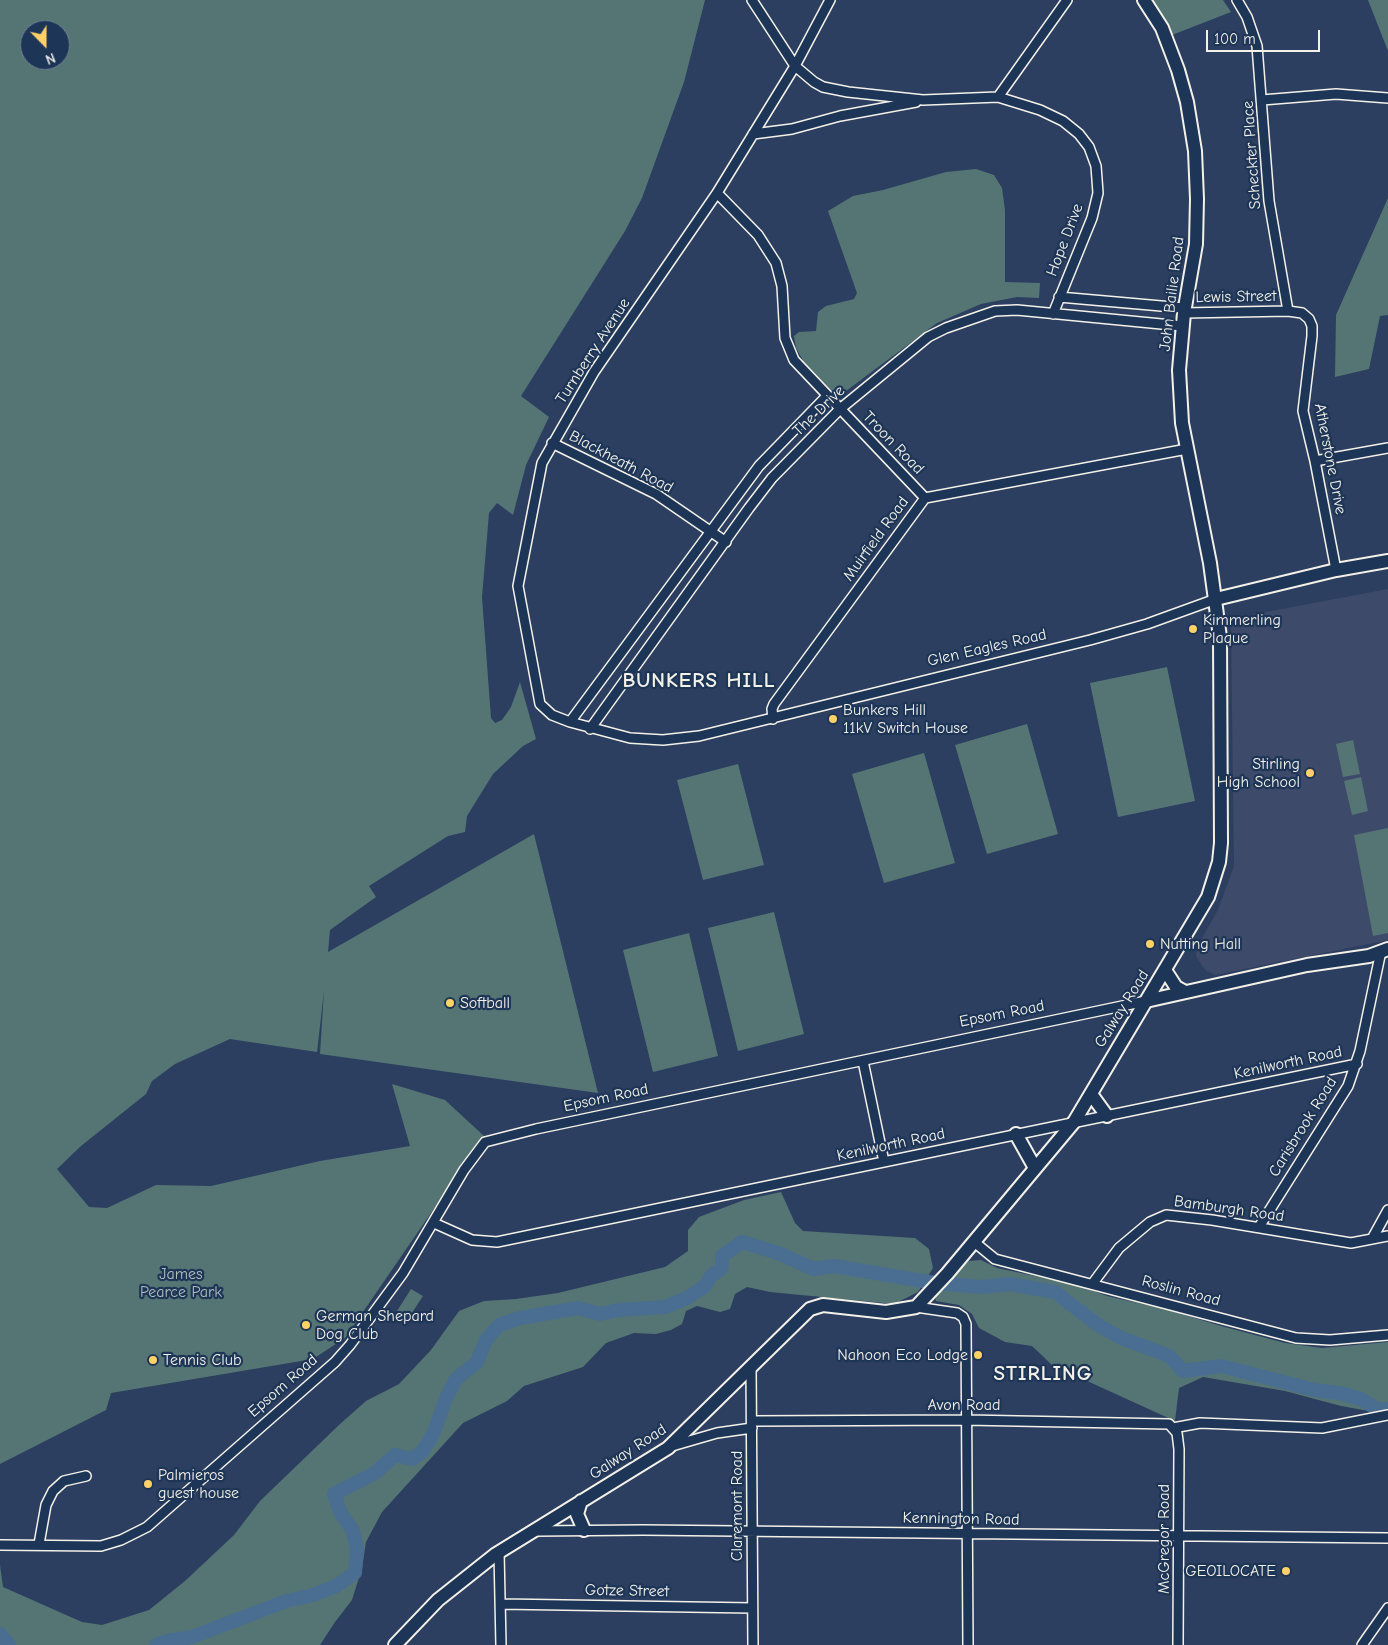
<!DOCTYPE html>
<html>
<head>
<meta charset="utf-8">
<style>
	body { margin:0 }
	#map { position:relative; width:1388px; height:1645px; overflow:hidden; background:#2c3f60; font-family:"Comic Neue",sans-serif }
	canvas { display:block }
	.north { position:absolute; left:20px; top:20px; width:50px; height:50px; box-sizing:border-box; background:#1d3557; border:1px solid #738091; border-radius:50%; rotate:158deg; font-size:14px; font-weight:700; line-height:20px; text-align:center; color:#f4f1e8 }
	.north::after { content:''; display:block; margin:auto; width:18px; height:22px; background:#ffd166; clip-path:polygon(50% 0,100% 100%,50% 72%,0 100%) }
	.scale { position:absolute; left:1206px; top:30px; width:114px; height:22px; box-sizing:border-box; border:2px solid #f4f1e8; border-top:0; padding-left:6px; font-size:15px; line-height:18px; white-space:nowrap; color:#f4f1e8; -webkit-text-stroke:4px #1d3557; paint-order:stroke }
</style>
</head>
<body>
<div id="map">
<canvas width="1388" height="1645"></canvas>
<div class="north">N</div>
<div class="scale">100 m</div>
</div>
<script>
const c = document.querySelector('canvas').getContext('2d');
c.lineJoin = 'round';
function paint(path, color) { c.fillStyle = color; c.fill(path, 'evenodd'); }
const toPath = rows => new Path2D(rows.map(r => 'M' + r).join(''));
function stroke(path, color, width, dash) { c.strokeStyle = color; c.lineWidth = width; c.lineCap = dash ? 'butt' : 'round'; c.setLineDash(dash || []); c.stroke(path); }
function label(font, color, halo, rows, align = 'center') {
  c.font = font + ' "Comic Neue",sans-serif'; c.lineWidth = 4.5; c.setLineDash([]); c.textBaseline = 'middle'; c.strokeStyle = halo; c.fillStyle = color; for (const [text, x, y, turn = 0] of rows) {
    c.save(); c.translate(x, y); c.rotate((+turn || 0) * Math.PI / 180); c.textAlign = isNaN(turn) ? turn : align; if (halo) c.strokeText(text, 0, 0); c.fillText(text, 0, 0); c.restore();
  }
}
paint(toPath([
	[1388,589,1388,940,1215,975,1205,970,1196,956,1197,947,1218,910,1234,866,1231,627,1240,617]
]), '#3e4a6a');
paint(toPath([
	[0,0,705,0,684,82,642,198,625,231,521,396,549,417,526,465,513,515,497,503,489,513,482,597,491,718,495,723,502,720,511,707,520,682,536,739,523,746,493,774,467,816,465,832,448,836,369,886,376,897,330,930,328,952,534,834,598,1093,320,1054,324,991,317,1052,230,1039,175,1064,152,1081,146,1094,81,1146,57,1169,89,1207,107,1208,156,1185,211,1186,320,1161,410,1146,392,1084,445,1100,484,1136,345,1338,313,1359,111,1393,106,1410,0,1464],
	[30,30,60,30,60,60,30,60],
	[1151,0,1223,0,1231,12,1172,35],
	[1368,0,1388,0,1388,51],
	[976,169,994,175,1002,188,1005,210,1005,282,1040,283,1039,298,1017,297,981,304,937,323,838,397,804,362,796,348,794,336,799,332,816,331,818,312,826,306,854,299,857,293,828,211,853,196,883,190,946,172],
	[1388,198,1388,315,1380,316,1369,369,1335,377,1336,315],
	[1167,667,1195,801,1118,817,1090,683],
	[1027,724,1058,834,987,854,955,745],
	[1353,740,1360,774,1343,777,1336,744],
	[924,753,955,863,884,883,852,774],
	[738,764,764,865,703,880,677,780],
	[1361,777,1368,811,1352,815,1344,781],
	[1388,828,1388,933,1373,936,1354,835],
	[774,912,804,1034,738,1051,708,928],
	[689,933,718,1056,653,1072,623,950],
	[781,1192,795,1223,803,1231,915,1238,929,1249,933,1268,918,1292,894,1304,770,1292,747,1287,735,1294,730,1309,720,1312,697,1306,686,1311,682,1324,671,1330,656,1334,634,1333,606,1343,583,1367,524,1386,507,1401,463,1423,382,1512,366,1542,362,1568,352,1600,335,1622,320,1645,0,1645,0,1565,3,1587,82,1622,102,1625,149,1610,185,1581,234,1535,260,1501,340,1424,366,1401,399,1384,431,1350,459,1311,484,1301,516,1299,558,1293,665,1267,688,1251,688,1230,699,1217,744,1200],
	[981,1260,997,1268,1078,1285,1107,1296,1165,1309,1221,1326,1285,1343,1322,1348,1388,1342,1388,1411,1380,1413,1341,1406,1285,1391,1203,1377,1179,1388,1175,1421,1052,1365,1032,1346,1005,1342,979,1328,972,1314,959,1305,936,1301,934,1293,961,1267,969,1261],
	[411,1289,423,1296,408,1319,397,1311]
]), '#557574');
stroke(toPath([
	[0,1634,9,1645],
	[156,1645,167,1641,192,1637,286,1601,313,1595,336,1586,355,1573,357,1549,353,1531,340,1512,334,1494,375,1473,395,1455,412,1459,423,1451,434,1432,446,1398,456,1379,477,1362,486,1340,499,1325,520,1318,578,1308,600,1314,619,1310,665,1307,687,1298,705,1286,711,1276,722,1268,722,1256,742,1242,778,1253,814,1269,834,1266,935,1283,982,1287,1009,1284,1055,1292,1098,1325,1119,1337,1169,1356,1183,1371,1221,1366,1315,1390,1344,1394,1361,1399,1379,1410,1388,1409]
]), '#496e91', 14);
const street = toPath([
	[752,0,795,66,814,82,823,87,848,92,923,100,998,97,1040,110,1063,121,1079,134,1089,147,1096,166,1098,193,1092,218,1053,314],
	[830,0,795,66,717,193,594,372,542,463,518,586,540,704,552,715,570,722,630,738,663,740,699,736,1090,640,1147,624,1216,599],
	[1237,0,1247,17,1257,46,1269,201,1288,311],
	[998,97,1067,0],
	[1262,100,1336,94,1388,98],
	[753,134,792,129,840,116,916,102],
	[717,193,758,235,776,263,782,286,785,338,794,360,925,498],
	[1059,297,1184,308],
	[1184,313,1288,311,1302,313,1309,319,1312,326,1312,336,1303,411,1315,461,1336,570],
	[552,443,656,494,726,542],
	[1315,461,1388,448],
	[773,719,772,709,774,704,925,498,1187,449],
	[570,722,759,466,827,396],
	[590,729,749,508,772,478,840,409,928,337,946,328,995,311,1017,310,1182,326],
	[863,1061,884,1162],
	[434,1223,472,1240,497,1242,1357,1064],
	[1259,1227,1348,1086,1360,1051,1381,951],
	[1372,1239,1388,1210],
	[973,1241,995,1259,1296,1338,1330,1340,1388,1335],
	[1093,1283,1119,1248,1150,1222,1166,1215,1212,1220,1351,1243,1388,1236],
	[916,1307,957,1313,963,1317,966,1324,968,1645],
	[751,1367,753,1645],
	[753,1421,967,1420,1169,1424,1177,1433,1179,1449,1178,1645],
	[1173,1428,1200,1423,1322,1428,1388,1415],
	[672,1446,717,1433,752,1428],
	[536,1531,643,1530,1388,1538],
	[39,1544,46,1505,53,1491,64,1481,86,1476],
	[0,1545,101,1546,121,1540,147,1527,335,1362,350,1345,403,1273,464,1170,485,1142,536,1129,1146,1001],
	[499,1552,501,1645],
	[501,1604,752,1608],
	[1362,1645,1388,1608]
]);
const secondary = toPath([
	[1216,599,1336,570,1388,561],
	[1165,970,1176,987,1185,992],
	[1146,1001,1307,965,1369,956,1388,949],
	[1091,1094,1107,1116],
	[1016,1134,1035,1168],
	[581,1501,577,1514,584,1530],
	[395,1645,438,1600,496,1554,668,1448,810,1309,823,1305,886,1312,916,1307,947,1274,1074,1122,1208,897,1219,862,1221,843,1220,637,1210,563,1182,423,1179,370,1184,313,1196,244,1197,199,1195,151,1187,102,1178,70,1162,28,1144,0]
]);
stroke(street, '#f4f1e8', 12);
stroke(secondary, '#f4f1e8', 16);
stroke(street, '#1d3557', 9);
stroke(secondary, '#1d3557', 12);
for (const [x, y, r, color] of [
	[1193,629,5,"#ffd166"],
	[833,719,5,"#ffd166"],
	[1310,773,5,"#ffd166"],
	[1150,944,5,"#ffd166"],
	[450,1003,5,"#ffd166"],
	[306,1325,5,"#ffd166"],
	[978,1355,5,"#ffd166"],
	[153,1360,5,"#ffd166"],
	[148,1484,5,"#ffd166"],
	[1286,1571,5,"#ffd166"]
]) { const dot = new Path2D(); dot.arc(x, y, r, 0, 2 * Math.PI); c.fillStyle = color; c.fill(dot); stroke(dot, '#1d3557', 2); }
label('16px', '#f4f1e8', '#1d3557', [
	["Scheckter Place",1252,155,-94],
	["Hope Drive",1065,240,-69],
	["John Bailie Road",1172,294,-83],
	["Lewis Street",1236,297,-1],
	["Turnberry Avenue",593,351,-57],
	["The Drive",819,411,-44],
	["Troon Road",893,443,46],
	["Atherstone Drive",1330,459,79],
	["Blackheath Road",621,462,28],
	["Muirfield Road",876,539,-54],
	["Glen Eagles Road",987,648,-13],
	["Galway Road",1122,1009,-58],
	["Epsom Road",1002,1014,-11],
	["Kenilworth Road",1288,1063,-12],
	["Epsom Road",606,1098,-12],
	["Carisbrook Road",1303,1127,-58],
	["Kenilworth Road",891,1145,-12],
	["Bamburgh Road",1229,1209,8],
	["Roslin Road",1181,1291,15],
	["Epsom Road",283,1386,-41],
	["Avon Road",964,1405],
	["Galway Road",628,1452,-33],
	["Claremont Road",737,1506,-90],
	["Kennington Road",961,1519,1],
	["McGregor Road",1164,1539,-90],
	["Gotze Street",627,1591,1]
]);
label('16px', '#f4f1e8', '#1d3557', [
	["Kimmerling",1203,620],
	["Plaque",1203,638],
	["Bunkers Hill",843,710],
	["11kV Switch House",843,728],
	["Stirling",1300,764,"right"],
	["High School",1300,782,"right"],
	["Nutting Hall",1160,944],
	["Softball",460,1003],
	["German Shepard",316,1316],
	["Dog Club",316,1334],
	["Nahoon Eco Lodge",968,1355,"right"],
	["Tennis Club",163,1360],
	["Palmieros",158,1475],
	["guest house",158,1493],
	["GEOILOCATE",1276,1571,"right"]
], 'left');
label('16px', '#b4bfba', '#1d3557', [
	["James",181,1274],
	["Pearce Park",181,1292]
]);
c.letterSpacing = '1px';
label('bold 21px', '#f4f1e8', '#1d3557', [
	["BUNKERS HILL",699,681],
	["STIRLING",1043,1374]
]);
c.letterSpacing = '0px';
</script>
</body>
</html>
